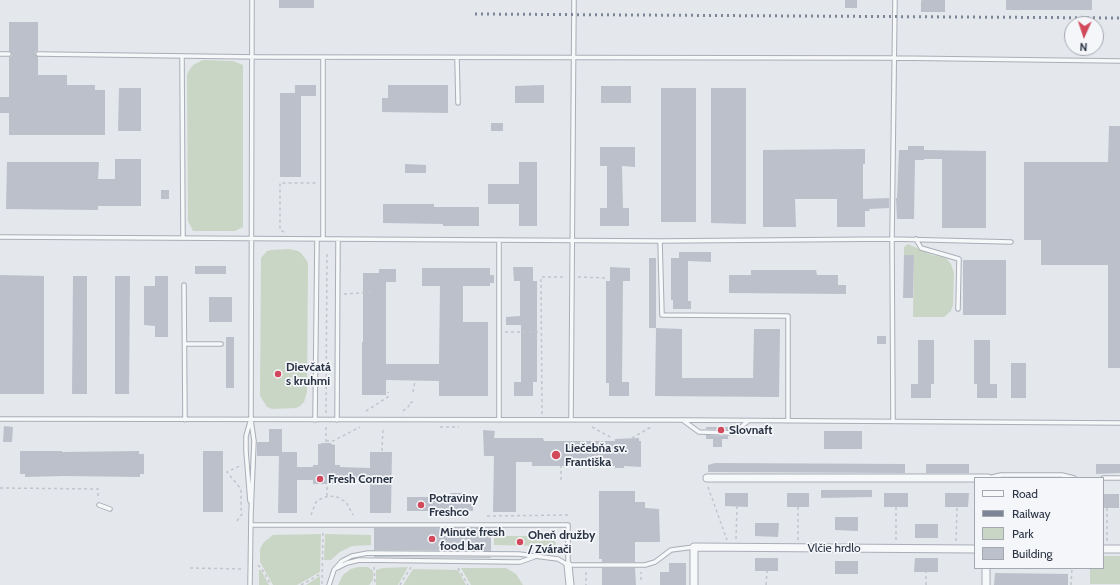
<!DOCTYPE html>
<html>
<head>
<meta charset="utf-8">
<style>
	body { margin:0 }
	#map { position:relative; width:1120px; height:585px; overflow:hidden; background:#e4e7ec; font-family:Cabin,sans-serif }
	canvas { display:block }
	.legend { position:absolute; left:974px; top:477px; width:130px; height:92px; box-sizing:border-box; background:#f4f6f9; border:1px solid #a4a8b1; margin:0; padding:5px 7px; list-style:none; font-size:12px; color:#2b3445 }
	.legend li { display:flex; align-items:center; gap:8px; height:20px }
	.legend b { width:20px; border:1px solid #a4a8b1 }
	.north { position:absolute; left:1064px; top:16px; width:40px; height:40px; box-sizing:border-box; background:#f4f6f9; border:1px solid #a4a8b1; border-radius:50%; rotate:183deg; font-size:11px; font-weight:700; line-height:16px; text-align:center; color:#2b3445 }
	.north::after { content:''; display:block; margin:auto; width:14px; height:18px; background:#d1495b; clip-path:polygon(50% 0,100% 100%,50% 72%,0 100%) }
</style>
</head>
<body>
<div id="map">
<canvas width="1120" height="585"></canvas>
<ul class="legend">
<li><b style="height:5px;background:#f7f8fa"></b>Road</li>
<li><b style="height:5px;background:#7d8696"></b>Railway</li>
<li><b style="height:11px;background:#c9d6c5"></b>Park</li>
<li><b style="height:11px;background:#bbc0ca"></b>Building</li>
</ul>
<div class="north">N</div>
</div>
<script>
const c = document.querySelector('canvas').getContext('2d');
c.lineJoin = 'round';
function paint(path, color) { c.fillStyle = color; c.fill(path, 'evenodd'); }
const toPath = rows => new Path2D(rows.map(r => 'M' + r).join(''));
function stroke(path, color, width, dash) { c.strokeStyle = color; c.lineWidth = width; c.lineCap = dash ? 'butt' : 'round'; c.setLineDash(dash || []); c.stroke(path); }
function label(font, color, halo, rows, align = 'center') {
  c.font = font + ' Cabin,sans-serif'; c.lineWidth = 3.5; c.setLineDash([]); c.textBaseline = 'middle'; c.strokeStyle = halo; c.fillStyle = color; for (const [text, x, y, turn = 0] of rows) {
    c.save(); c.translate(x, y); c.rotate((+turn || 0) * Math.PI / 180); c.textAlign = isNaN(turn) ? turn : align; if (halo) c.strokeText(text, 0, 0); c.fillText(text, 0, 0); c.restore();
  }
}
paint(toPath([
	[203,60,233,61,243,65,243,227,235,231,193,231,188,221,187,76,188,72,193,65],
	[908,244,932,255,942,257,947,259,951,264,954,273,953,305,951,311,944,317,913,317,914,256,904,255,904,247],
	[289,249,298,251,302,254,307,261,308,264,307,392,304,402,300,406,296,408,272,409,267,407,260,396,261,258,267,251,271,250],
	[321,534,320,572,297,585,273,585,260,562,260,549,264,542,273,535],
	[325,534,371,535,371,545,352,546,340,552,331,560,324,560],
	[494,536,550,536,554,539,556,544,553,549,545,546,494,545],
	[1103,556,1120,556,1120,584,1090,584,1090,568,1103,568],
	[358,567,368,567,373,571,373,580,369,585,338,585,343,575,351,569],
	[408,567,398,585,376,585,376,570,383,568],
	[461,568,506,568,516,574,523,585,471,585],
	[413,569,458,570,466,585,403,585],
	[259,570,261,570,269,585,259,585],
	[320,576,320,585,306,585]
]), '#c9d6c5');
paint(toPath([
	[279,0,314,0,314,8,279,8],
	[845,0,857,0,857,8,845,8],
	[922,0,945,0,945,12,921,12,921,1],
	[1006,0,1092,0,1092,10,1006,10],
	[9,22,38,22,38,51,35,52,35,54,38,57,38,75,67,75,67,85,95,85,95,90,105,90,105,135,9,135,9,113,0,113,0,97,9,97,9,57,12,56,12,54,9,51],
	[295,85,316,85,316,96,301,96,301,177,280,177,280,93,295,93],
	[388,85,448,85,448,113,382,112,382,98,388,98],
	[544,85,544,103,515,103,515,86],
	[601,86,631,86,631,103,601,103],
	[119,88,141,88,141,131,118,131],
	[661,88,696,88,696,222,661,222],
	[711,88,746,88,746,224,711,223],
	[491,123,503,123,503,131,491,131],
	[1109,126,1120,126,1120,368,1108,368,1108,265,1041,265,1041,240,1024,240,1024,162,1108,162],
	[908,146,924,146,924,150,986,151,986,228,942,228,942,159,924,159,924,160,915,160,914,219,897,219,896,198,897,198,899,150,908,150],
	[600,147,635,147,635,167,622,166,623,208,629,208,629,226,600,226,600,208,607,208,607,166,600,166],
	[865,149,865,164,863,164,863,199,889,198,889,208,869,209,870,211,865,211,865,227,837,227,837,199,795,199,796,227,763,227,763,150],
	[115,159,141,159,141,206,98,206,98,210,6,209,7,162,99,162,98,179,115,179],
	[519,162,537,162,537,226,519,226,519,204,488,204,488,184,519,184],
	[405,164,426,165,426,173,405,173],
	[161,190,169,190,169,199,161,199],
	[383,204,434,204,434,207,479,207,479,226,443,226,443,224,383,223],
	[679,252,711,252,711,262,688,261,688,301,691,301,691,309,673,309,673,300,671,300,671,258,679,258],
	[904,255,914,255,913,298,903,298],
	[649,258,656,258,656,328,649,328],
	[963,260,1006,260,1006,315,963,315],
	[195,266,226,266,226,274,195,274],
	[513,267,533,267,533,281,537,281,537,382,533,382,533,396,514,396,514,382,521,382,521,325,506,325,506,317,520,316,520,281,514,281],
	[610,267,630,268,630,281,623,281,622,382,629,382,629,396,609,396,609,383,606,383,606,281,610,281],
	[422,268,490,268,490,275,494,275,494,283,490,283,490,286,463,286,463,322,488,322,488,396,439,396,439,381,386,380,386,395,362,395,362,342,363,342,363,273,379,273,379,269,396,269,396,282,386,282,386,364,439,364,440,286,422,286],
	[751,270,816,270,817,275,838,275,838,285,846,285,846,294,729,293,729,275,751,275],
	[0,275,44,276,44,394,0,394],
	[73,276,87,276,87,394,72,394],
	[115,276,130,276,129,394,115,394],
	[155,276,168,276,168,337,155,337,155,326,144,325,144,286,155,286],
	[209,297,232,297,232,322,209,322],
	[656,328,682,329,682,378,753,378,754,329,780,329,779,397,655,396],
	[877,336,886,336,886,344,877,344],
	[226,337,234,337,234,388,226,388],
	[918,340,934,340,934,384,931,384,931,398,911,398,911,384,918,384],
	[974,340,990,340,990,384,997,384,997,398,977,398,977,384,974,384],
	[1011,363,1026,363,1026,398,1011,398],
	[4,426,13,427,12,442,3,442],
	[706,427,728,427,728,430,706,429],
	[269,429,282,429,282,452,297,452,297,467,313,467,313,465,318,465,318,444,321,444,321,443,331,443,331,444,335,445,335,465,340,465,340,467,370,468,370,452,392,452,391,513,370,513,370,480,340,480,340,484,313,484,313,480,297,480,297,513,278,513,279,456,257,456,257,442,269,442],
	[483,430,495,431,494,438,543,438,544,441,615,441,615,439,639,438,639,441,641,441,641,467,624,466,624,468,615,468,615,466,532,466,532,462,516,462,516,512,493,512,494,456,484,456],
	[824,431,862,431,862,449,824,449],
	[706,435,728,436,728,439,722,439,722,447,713,447,713,439,706,439],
	[20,451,62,451,62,452,139,451,139,454,144,454,144,474,140,474,140,477,64,476,25,477,25,474,20,474],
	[203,451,223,451,223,512,203,512],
	[715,463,905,464,905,473,708,472,708,465],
	[926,464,969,464,969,473,926,473],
	[1096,464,1120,464,1120,473,1096,474],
	[821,490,872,490,872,497,821,498],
	[599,491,635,491,635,502,645,502,645,508,659,509,660,542,635,542,635,562,602,562,602,559,599,559],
	[450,493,462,493,462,497,473,497,473,511,407,511,407,497,450,497],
	[725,493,748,493,748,507,725,506],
	[787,493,809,493,809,507,787,507],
	[884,493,908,493,908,507,884,507],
	[945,493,969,493,968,507,945,507],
	[1103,494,1119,494,1119,508,1103,508],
	[835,517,858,517,858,531,835,530],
	[755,523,779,523,778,537,755,536],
	[915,524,938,524,938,538,915,538],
	[374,528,491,528,491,551,374,550],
	[374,556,491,557,491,558,374,557],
	[755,558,778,558,778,571,755,571],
	[915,558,938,558,938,572,914,572],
	[835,561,858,561,858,574,835,574],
	[669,563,686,563,686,585,660,585,660,572,669,572],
	[602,568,635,568,636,585,602,585],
	[995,573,1068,574,1068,585,994,585]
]), '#bbc0ca');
const service = toPath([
	[0,54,9,54],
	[38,54,260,57,894,58,1120,61],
	[182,57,183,238],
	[457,58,458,103],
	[0,237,660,241,892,239,1011,242],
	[323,239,323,57],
	[916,239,921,248,959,259,958,309],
	[660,241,662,315,788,316,788,421],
	[184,285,185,420],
	[185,344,221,344],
	[0,419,684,420,1120,423],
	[315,420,317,239],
	[337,420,338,239],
	[499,420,499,240],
	[571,420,574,0],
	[684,421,699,432,734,433,748,421],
	[893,421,892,239,895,0],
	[988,478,1001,475,1062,475,1074,478],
	[1103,478,1120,478],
	[250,501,246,451,246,436,250,422],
	[99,505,110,509],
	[251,525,568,525,568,565],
	[568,565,645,565,655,562,671,550,694,547],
	[337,568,347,563,359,560,513,562,520,562,534,557],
	[250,585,251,514,254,441,251,420,252,0],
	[329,585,334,570,342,561,352,556,368,553,519,554,558,559,568,565]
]);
const minor = toPath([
	[707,478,988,478],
	[1103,549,1120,549],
	[568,565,570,585],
	[694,585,694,547,975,549],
	[986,585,986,568]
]);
stroke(service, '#a9aeb7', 5.5);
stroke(minor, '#a9aeb7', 9);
stroke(toPath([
	[284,232,280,230,280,183,317,183],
	[578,277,607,278],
	[344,294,374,292],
	[505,332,541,332],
	[413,392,415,381],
	[366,411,388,397,388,392],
	[403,411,409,406,409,403,413,402],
	[326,413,327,253],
	[542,414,541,277,566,277],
	[440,427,459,427],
	[592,427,612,438],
	[632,438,651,427],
	[326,441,333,441,360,427],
	[326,442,326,426],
	[382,451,383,427],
	[561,480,561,466],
	[708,487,727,540],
	[0,488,98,489,98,499],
	[327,496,327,484],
	[798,507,798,540],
	[896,507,896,540],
	[311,515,316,502,324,497,335,496,346,502,353,515],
	[487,516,571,515],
	[237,521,242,514,241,508,241,489,227,472,242,465],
	[736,539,737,506],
	[956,541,957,507],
	[1107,541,1107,508],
	[258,565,264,572,271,585],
	[374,567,375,585],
	[190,568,244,569],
	[458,568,468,585],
	[586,572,586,585],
	[641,580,641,572],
	[322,584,323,532],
	[301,585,322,573],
	[400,585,411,567],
	[766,585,767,571],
	[926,585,926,572],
	[1071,585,1072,568]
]), '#c2c5cb', 1.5, [3, 3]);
stroke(service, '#f7f8fa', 3.5);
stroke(minor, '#f7f8fa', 7);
stroke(toPath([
	[475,14,1120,18]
]), '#7d8696', 3, [2, 4]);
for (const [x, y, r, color] of [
	[278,374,4,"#d1495b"],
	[721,430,4,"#d1495b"],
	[556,455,5,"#d1495b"],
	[320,479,4,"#d1495b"],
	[421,505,4,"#d1495b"],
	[432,539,4,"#d1495b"],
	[520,542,4,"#d1495b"]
]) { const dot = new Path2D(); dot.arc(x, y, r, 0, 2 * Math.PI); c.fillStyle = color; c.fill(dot); stroke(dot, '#f4f6f9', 1.5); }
label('bold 12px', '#2b3445', '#f4f6f9', [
	["Dievčatá",286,367],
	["s kruhmi",286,381],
	["Slovnaft",729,430],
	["Liečebňa sv.",565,448],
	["Františka",565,462],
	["Fresh Corner",328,479],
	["Potraviny",429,498],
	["Freshco",429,512],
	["Minute fresh",440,532],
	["food bar",440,546],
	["Oheň družby",528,535],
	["/ Zvárači",528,549]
], 'left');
label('12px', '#2b3445', '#f4f6f9', [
	["Vlčie hrdlo",834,548]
]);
</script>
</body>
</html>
